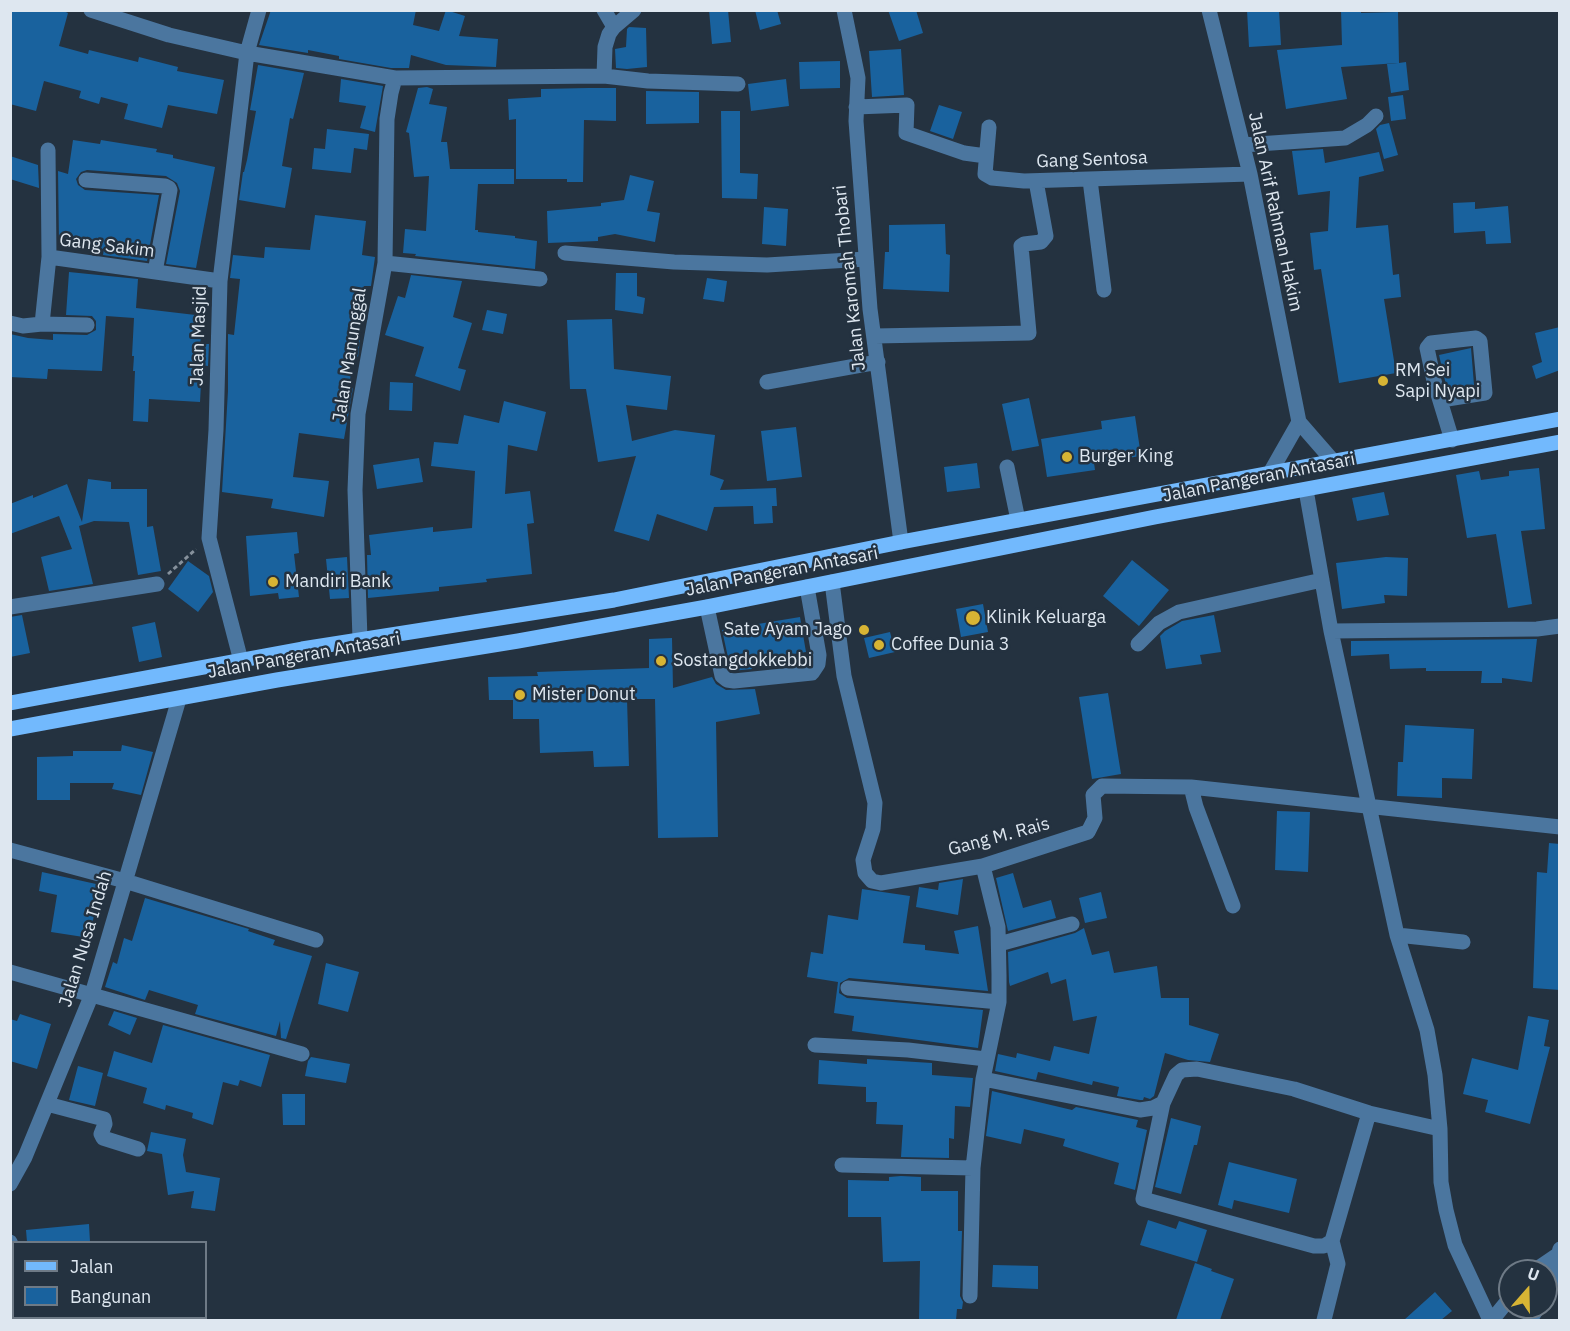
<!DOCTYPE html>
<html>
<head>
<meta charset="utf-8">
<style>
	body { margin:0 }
	#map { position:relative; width:1570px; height:1331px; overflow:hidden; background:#243240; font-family:"IBM Plex Sans",sans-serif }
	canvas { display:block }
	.frame { position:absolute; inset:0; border:12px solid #dee7f0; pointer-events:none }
	.legend { position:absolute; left:12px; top:1241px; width:195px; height:78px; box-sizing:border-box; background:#243240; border:2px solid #6e7a86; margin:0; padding:8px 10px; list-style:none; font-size:18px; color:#dee7f0 }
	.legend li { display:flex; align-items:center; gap:12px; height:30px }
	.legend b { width:30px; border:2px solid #6e7a86 }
	.north { position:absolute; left:1498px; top:1259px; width:60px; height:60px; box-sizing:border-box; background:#243240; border:2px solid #6e7a86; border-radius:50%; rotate:20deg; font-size:16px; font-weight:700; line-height:24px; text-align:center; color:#dee7f0 }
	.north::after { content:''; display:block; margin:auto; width:21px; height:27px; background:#d7b434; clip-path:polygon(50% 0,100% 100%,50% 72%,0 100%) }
</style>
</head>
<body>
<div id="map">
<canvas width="1570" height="1331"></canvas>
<div class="frame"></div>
<ul class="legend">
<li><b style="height:8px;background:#72b9fd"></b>Jalan</li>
<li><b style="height:16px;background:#19629e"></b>Bangunan</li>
</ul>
<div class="north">U</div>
</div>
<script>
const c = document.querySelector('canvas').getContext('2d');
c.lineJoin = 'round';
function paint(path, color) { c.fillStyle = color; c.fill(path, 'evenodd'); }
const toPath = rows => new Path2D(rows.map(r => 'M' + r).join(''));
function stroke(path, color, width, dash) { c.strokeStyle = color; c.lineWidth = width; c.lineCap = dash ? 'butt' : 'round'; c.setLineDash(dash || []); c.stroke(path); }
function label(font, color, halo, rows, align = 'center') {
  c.font = font + ' "IBM Plex Sans",sans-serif'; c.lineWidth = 5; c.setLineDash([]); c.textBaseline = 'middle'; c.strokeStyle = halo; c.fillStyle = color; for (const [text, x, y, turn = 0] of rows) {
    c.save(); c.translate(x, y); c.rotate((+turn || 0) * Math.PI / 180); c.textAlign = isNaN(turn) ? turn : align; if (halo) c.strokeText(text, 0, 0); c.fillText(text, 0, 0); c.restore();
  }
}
paint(toPath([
	[10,10,61,10,68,13,59,46,88,54,89,50,138,62,139,57,178,67,177,71,224,80,217,114,168,105,162,128,124,119,128,104,101,97,99,104,79,98,81,91,44,81,36,111,10,104],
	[271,10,416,10,413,25,439,31,446,10,465,16,459,36,498,39,496,67,446,65,411,55,409,68,391,68,339,59,339,56,308,50,308,53,259,45],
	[709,10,728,10,731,42,712,44],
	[755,10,777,10,781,24,760,30],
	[888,10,916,10,923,33,899,41],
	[1247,10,1279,10,1281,45,1249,47],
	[1341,10,1361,10,1361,13,1398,12,1399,63,1406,62,1409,90,1391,93,1387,64,1398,63,1341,67,1347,99,1286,109,1277,50,1342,45],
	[629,27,646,28,647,67,627,69,616,68,615,49,626,47,627,29],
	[901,49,904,95,872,97,869,51],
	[840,61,840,88,800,89,799,62],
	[258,65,304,73,293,119,290,118,282,166,292,168,285,208,239,200,243,172,244,172,247,160,256,111,250,110],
	[341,79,383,86,375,132,360,128,366,106,339,102],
	[786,79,789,106,751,111,748,84],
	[427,87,433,89,429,104,447,107,441,142,447,142,450,169,514,169,514,184,478,184,475,230,478,230,478,232,515,236,515,238,537,241,535,269,415,256,416,254,403,253,405,229,426,231,429,176,414,177,409,133,406,132,418,88],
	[588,88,616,88,616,121,584,120,583,182,567,182,567,179,516,179,516,119,509,120,508,99,541,97,541,89],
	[646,91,699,92,699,123,646,124],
	[1403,95,1406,119,1391,121,1388,97],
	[939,105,962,112,953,139,930,131],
	[721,111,740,111,740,173,758,174,757,199,722,198],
	[1389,123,1398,155,1384,159,1376,129,1380,125],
	[327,129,369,134,367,150,354,148,351,173,312,169,314,148,325,149],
	[73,140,100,144,101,140,157,149,156,152,173,155,173,158,215,167,196,268,166,264,180,191,177,183,166,176,87,170,81,172,76,179,78,185,85,190,159,195,147,261,103,255,104,249,94,248,94,244,59,242,58,171,68,174],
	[1323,149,1325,163,1379,152,1384,171,1359,177,1356,228,1388,225,1393,275,1399,274,1401,297,1384,299,1396,373,1339,383,1321,269,1314,270,1310,233,1328,231,1330,191,1298,195,1292,151],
	[10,156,38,165,39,188,10,179],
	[630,175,654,181,647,211,660,213,655,242,615,234,598,237,598,241,548,243,547,211,601,206,601,203,624,200],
	[1475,202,1475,209,1508,206,1511,243,1486,244,1485,231,1454,233,1453,203],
	[764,207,788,209,786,246,762,244],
	[315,215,366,221,362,255,375,257,371,286,364,286,357,339,360,339,358,357,353,356,349,388,353,388,344,439,299,433,293,477,329,481,324,517,271,508,273,499,222,492,228,391,228,334,234,335,240,279,230,278,233,255,264,258,265,247,310,250],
	[945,224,946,254,950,255,949,292,883,289,885,252,889,252,889,225],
	[69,272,138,279,136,308,204,316,200,344,209,344,208,366,202,365,200,402,149,399,148,422,133,421,135,371,133,371,134,356,132,356,134,318,106,316,102,371,48,369,47,379,10,377,10,334,28,338,53,340,53,334,87,335,96,330,96,321,92,316,66,315],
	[616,273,637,273,637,296,645,298,643,314,615,310],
	[411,275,462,281,453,317,472,323,458,368,466,370,460,391,415,376,424,347,385,335,398,296,405,298],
	[707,278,727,281,724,302,703,299],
	[487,310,507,314,503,334,482,330],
	[612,319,614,369,671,376,667,410,626,405,632,441,675,430,715,435,710,475,724,480,720,490,776,488,777,506,772,506,773,523,754,524,753,506,714,507,707,531,657,514,649,541,614,531,636,456,598,462,586,389,570,389,567,320],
	[1560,327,1560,370,1536,379,1532,366,1542,362,1535,333],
	[1471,348,1474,385,1447,389,1439,355],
	[390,382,413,383,412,411,389,410],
	[1029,398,1039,446,1012,451,1002,404],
	[504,401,546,412,537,451,508,445,505,494,530,491,534,523,527,524,532,574,486,579,487,582,439,587,439,591,368,598,367,555,371,555,369,535,433,527,433,532,472,528,475,471,431,466,434,442,458,444,464,415,499,423],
	[1135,416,1141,456,1094,463,1095,470,1047,477,1041,439,1102,429,1101,421],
	[796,427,802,477,767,481,761,431],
	[419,458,423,482,377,489,373,465],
	[977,463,980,488,947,492,944,467],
	[1539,468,1545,529,1521,531,1532,604,1508,608,1496,534,1467,538,1456,475,1479,471,1481,480,1509,476,1509,471],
	[88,479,111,482,111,489,147,489,147,527,153,526,161,571,138,575,129,522,94,521,79,526,93,584,49,591,41,557,72,549,59,516,10,534,10,504,33,495,33,498,67,484,82,522],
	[1384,492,1389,515,1357,521,1352,498],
	[297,532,299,553,294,554,299,597,279,599,278,593,250,596,246,536],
	[347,557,349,598,330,599,326,559],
	[1386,557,1408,558,1407,596,1384,595,1385,603,1342,609,1336,563],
	[1132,560,1169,590,1139,626,1103,596],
	[188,561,209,576,213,592,198,612,168,589],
	[983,604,988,632,961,637,956,609],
	[22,615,30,653,10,657,10,617],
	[1214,615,1221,652,1200,655,1202,664,1166,669,1160,636,1165,631,1182,621],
	[800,617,806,652,750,661,752,669,731,671,722,630],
	[155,622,162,657,139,662,132,627],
	[890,632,895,652,869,658,864,638],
	[672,638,673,688,712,677,716,684,726,690,755,689,760,714,716,722,718,837,658,838,655,699,627,699,629,766,594,767,593,751,540,753,539,719,513,719,513,700,489,700,488,677,538,676,537,672,649,668,649,639],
	[1537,639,1532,682,1502,678,1502,683,1481,683,1482,671,1426,671,1426,668,1390,669,1389,654,1351,656,1351,641],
	[1108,693,1121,774,1092,779,1079,697],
	[1405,725,1474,729,1472,779,1442,778,1442,798,1397,796,1398,762,1403,762],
	[122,745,153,752,141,795,112,789,114,783,70,783,70,800,37,800,37,757,73,756,73,751,121,751],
	[1277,811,1310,812,1308,872,1275,870],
	[1549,843,1560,844,1560,990,1533,988,1537,872,1547,873],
	[42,872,105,886,102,904,96,903,90,938,51,932,57,895,39,891],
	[1013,873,1023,908,1051,900,1056,918,1008,931,996,878],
	[963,879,958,915,916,907,919,887,938,890,939,883],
	[862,889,910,896,903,943,925,945,925,950,959,954,954,931,978,926,988,991,849,978,840,983,839,993,847,998,983,1010,978,1048,852,1031,854,1016,834,1013,838,982,807,977,811,952,823,954,828,915,858,920],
	[1101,892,1107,918,1085,923,1079,898],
	[145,898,249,929,248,931,275,940,273,945,312,956,286,1039,281,1038,280,1021,276,1036,195,1014,198,1005,149,990,145,1000,105,987,113,962,117,964,124,938,132,941],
	[1084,928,1092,955,1109,951,1114,973,1157,966,1161,998,1189,998,1189,1025,1219,1034,1210,1062,1188,1060,1165,1053,1154,1096,1150,1099,1144,1097,1143,1100,1140,1100,1117,1096,1119,1087,1093,1081,1092,1085,1038,1072,1036,1080,995,1071,998,1054,1016,1058,1017,1053,1050,1061,1054,1046,1089,1054,1097,1016,1073,1021,1066,979,1051,984,1048,972,1010,986,1009,982,1008,952,1075,933],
	[326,963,359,972,348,1012,318,1004],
	[114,1011,137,1018,130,1035,108,1025],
	[20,1014,51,1024,37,1069,10,1061,10,1019,17,1021],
	[1528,1016,1549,1020,1544,1046,1550,1047,1530,1124,1485,1112,1488,1100,1463,1094,1472,1058,1518,1070],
	[163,1025,270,1055,261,1087,240,1080,238,1086,223,1082,213,1125,192,1118,193,1113,166,1105,165,1110,143,1103,147,1088,107,1076,114,1051,152,1063],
	[311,1057,350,1064,346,1083,305,1076,308,1061],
	[867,1059,932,1063,932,1075,973,1078,970,1107,955,1106,954,1139,949,1138,949,1158,901,1157,903,1125,876,1124,877,1102,866,1102,866,1087,818,1084,819,1060,867,1064],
	[78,1066,103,1073,95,1106,69,1100],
	[992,1091,1072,1110,1076,1107,1138,1120,1136,1127,1147,1130,1135,1190,1114,1184,1119,1163,1063,1146,1065,1139,1024,1129,1021,1144,986,1136],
	[282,1094,305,1094,305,1125,283,1125],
	[1171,1118,1201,1126,1197,1145,1194,1145,1181,1194,1155,1187],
	[151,1132,186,1139,183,1155,186,1172,220,1178,215,1211,191,1208,194,1191,168,1195,162,1154,147,1151],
	[1229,1162,1297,1179,1289,1213,1234,1200,1232,1209,1218,1205],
	[901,1176,921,1177,921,1191,958,1191,958,1231,962,1231,960,1296,963,1302,962,1309,957,1309,956,1320,919,1320,920,1261,883,1262,881,1217,848,1217,848,1180,889,1181,889,1177],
	[1148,1220,1176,1229,1179,1221,1207,1230,1197,1262,1140,1245],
	[89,1224,90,1242,27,1242,26,1230],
	[1195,1263,1212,1269,1211,1271,1234,1279,1220,1320,1176,1320],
	[993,1265,1038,1266,1038,1289,992,1287],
	[1435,1292,1452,1311,1441,1320,1404,1320]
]), '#19629e');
stroke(toPath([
	[168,574,196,549]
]), '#86919c', 3, [4.5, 3]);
stroke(toPath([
	[91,10,169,35,247,53,395,78,604,76,648,81,738,84],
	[604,10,614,27],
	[844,10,858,78,856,121,870,309,901,542],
	[1209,10,1250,174,1299,422,1333,461],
	[604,76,605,47,609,34,614,27,634,10],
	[856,107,907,105,906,133,964,153,986,156],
	[989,127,985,174,992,178,1024,181,1250,174],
	[1243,145,1345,138,1367,125,1376,116],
	[48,150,49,257],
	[86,180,165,186,169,188,170,190,155,272],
	[1090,180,1104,290],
	[565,253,674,262,767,265,866,259],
	[385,263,540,279],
	[10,323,23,326,42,324,49,257,220,281],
	[42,324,87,325],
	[875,336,1029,333,1021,246,1024,244,1041,242,1046,236,1036,181],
	[767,382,878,362],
	[1441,400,1485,393,1480,341,1476,338,1431,343,1427,348,1434,381,1452,440],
	[1007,467,1018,520],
	[1270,473,1299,422],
	[1306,490,1331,631,1397,935,1427,1030,1435,1075,1440,1129,1441,1182,1446,1210,1455,1245,1490,1320],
	[832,582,844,676,875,803,873,829,863,860,865,873,872,881,881,883,983,866,1088,832,1095,818,1093,795,1102,786,1191,787,1560,827],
	[10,607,157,584],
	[707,607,722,676,727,680,734,681,812,673,818,664,819,655,807,587],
	[1331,631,1537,629,1560,626],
	[360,639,355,490,358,414,385,263,387,119,391,93,395,78],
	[1138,644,1159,623,1179,612,1322,580],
	[241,661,209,538,216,430,220,281,247,53,259,10],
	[1191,787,1196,807,1233,906],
	[10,850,125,881,316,940],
	[1397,935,1463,942],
	[999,944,1072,924],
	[10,972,302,1054],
	[848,988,999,1002],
	[815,1045,908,1050,986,1059],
	[983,1079,999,1002,999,975,998,927,983,866],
	[1163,1103,1143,1199,1314,1246,1324,1246,1332,1241],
	[47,1104,104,1119,105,1124,101,1134,103,1138,138,1149],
	[842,1165,973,1168],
	[10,1184,25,1157,92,994,179,699],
	[10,1242,14,1251],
	[1534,1271,1556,1256],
	[1546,1292,1550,1285,1560,1249],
	[970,1296,973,1168,983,1079,1140,1110,1153,1108,1163,1103,1176,1075,1182,1070,1197,1069,1294,1089,1369,1113,1440,1129],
	[35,1318,36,1320],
	[1324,1320,1338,1264,1332,1241,1369,1113],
	[1492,1320,1510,1298],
	[1530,1320,1538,1307]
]), '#4b769f', 15);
stroke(toPath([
	[10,703,302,649,614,600,901,542,1560,419],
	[10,729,277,680,518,641,707,607,1155,517,1560,442]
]), '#72b9fd', 15);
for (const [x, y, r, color] of [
	[1383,381,6,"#d7b434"],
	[1067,457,6,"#d7b434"],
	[273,582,6,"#d7b434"],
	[973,618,8,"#d7b434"],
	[864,630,6,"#d7b434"],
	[879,645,6,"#d7b434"],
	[661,661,6,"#d7b434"],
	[520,695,6,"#d7b434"]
]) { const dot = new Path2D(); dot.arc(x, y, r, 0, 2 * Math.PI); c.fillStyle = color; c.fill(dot); stroke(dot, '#243240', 2); }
label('18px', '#dee7f0', '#243240', [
	["Gang Sentosa",1092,160,-2],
	["Jalan Arif Rahman Hakim",1275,212,78],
	["Gang Sakim",107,246,7],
	["Jalan Karomah Thobari",850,278,-96],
	["Jalan Masjid",199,336,-88],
	["Jalan Manunggal",350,355,-81],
	["Jalan Pangeran Antasari",1259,478,-11],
	["Jalan Pangeran Antasari",782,572,-11],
	["Jalan Pangeran Antasari",304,656,-10],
	["Gang M. Rais",999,837,-15],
	["Jalan Nusa Indah",86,939,-73]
]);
label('18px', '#dee7f0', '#243240', [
	["RM Sei",1395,371],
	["Sapi Nyapi",1395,392],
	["Burger King",1079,457],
	["Mandiri Bank",285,582],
	["Klinik Keluarga",986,618],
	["Sate Ayam Jago",852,630,"right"],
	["Coffee Dunia 3",891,645],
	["Sostangdokkebbi",673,661],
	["Mister Donut",532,695]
], 'left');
</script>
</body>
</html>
